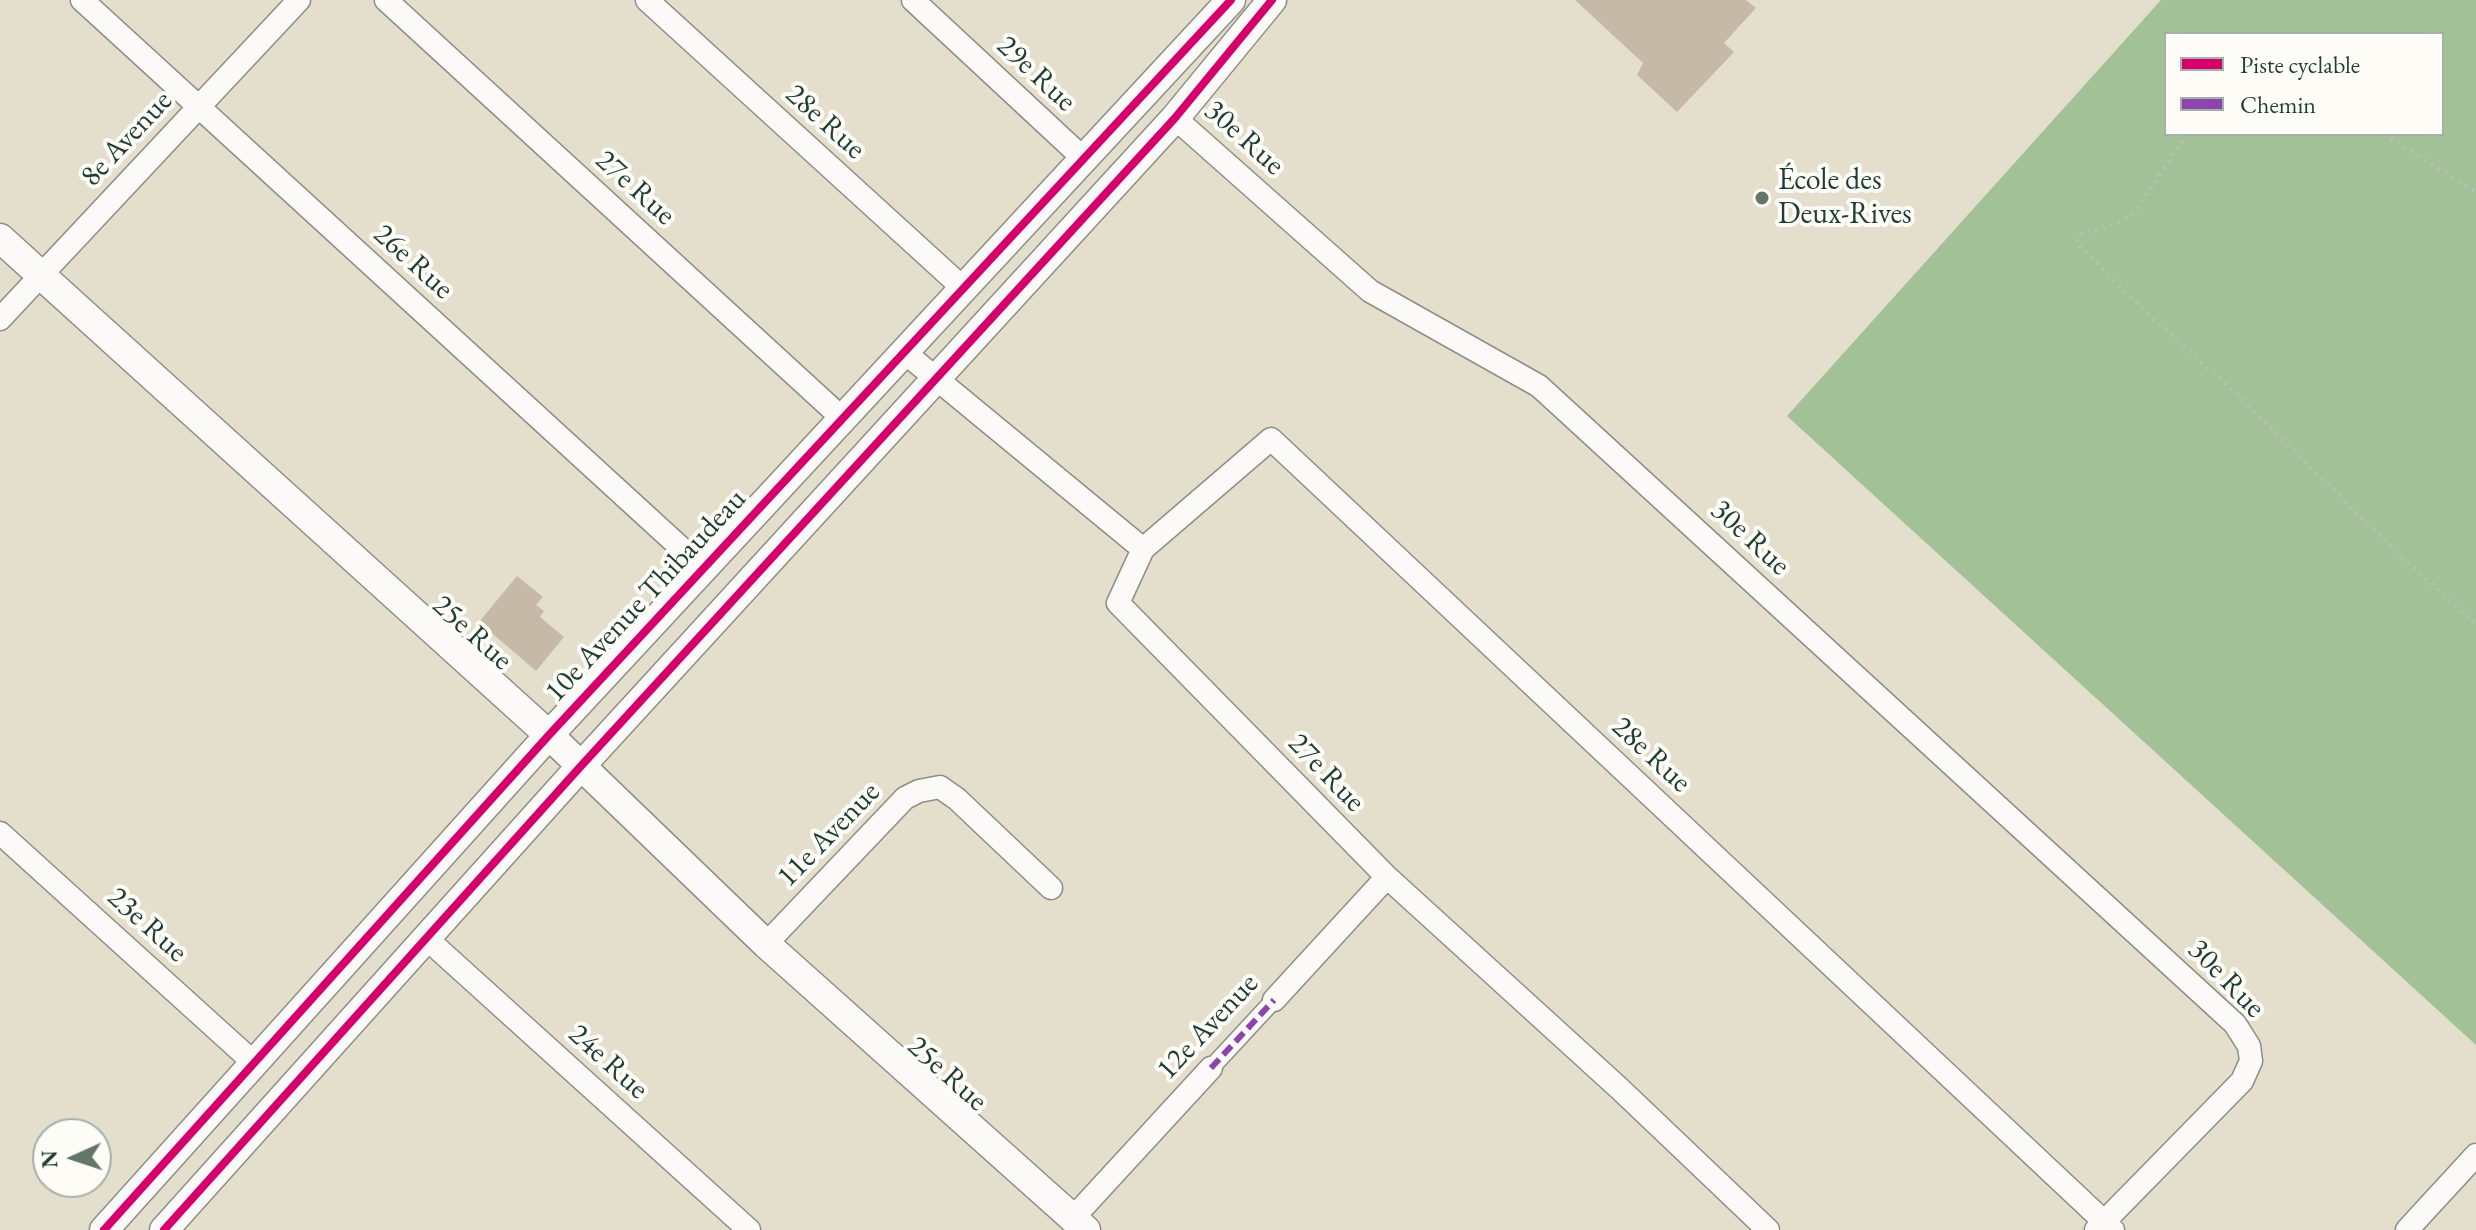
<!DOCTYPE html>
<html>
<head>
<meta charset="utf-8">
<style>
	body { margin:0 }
	#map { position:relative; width:2476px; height:1230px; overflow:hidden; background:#e4decd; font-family:"EB Garamond",serif }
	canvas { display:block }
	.legend { position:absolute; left:2164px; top:32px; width:280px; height:104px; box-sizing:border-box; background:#fdfcf7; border:2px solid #a4b0a9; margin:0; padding:10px 14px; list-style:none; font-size:24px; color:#1f3d34 }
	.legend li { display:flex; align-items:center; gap:16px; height:40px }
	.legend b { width:40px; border:2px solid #a4b0a9 }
	.north { position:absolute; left:32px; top:1118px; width:80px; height:80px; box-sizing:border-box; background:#fdfcf7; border:2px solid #a4b0a9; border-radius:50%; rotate:267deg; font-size:22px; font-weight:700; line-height:32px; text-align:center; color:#1f3d34 }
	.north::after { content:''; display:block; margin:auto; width:28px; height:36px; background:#64756a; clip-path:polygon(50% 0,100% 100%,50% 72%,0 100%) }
</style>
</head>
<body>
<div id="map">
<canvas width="2476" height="1230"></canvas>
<ul class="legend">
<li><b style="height:10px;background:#d6006c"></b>Piste cyclable</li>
<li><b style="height:10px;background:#8e44ad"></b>Chemin</li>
</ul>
<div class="north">N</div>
</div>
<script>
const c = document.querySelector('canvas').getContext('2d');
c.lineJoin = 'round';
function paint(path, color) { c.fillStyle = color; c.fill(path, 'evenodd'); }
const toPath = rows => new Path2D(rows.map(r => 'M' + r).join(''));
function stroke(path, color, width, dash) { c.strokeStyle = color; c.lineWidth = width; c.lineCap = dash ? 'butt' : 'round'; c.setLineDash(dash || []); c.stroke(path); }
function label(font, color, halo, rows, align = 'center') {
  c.font = font + ' "EB Garamond",serif'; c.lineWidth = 8; c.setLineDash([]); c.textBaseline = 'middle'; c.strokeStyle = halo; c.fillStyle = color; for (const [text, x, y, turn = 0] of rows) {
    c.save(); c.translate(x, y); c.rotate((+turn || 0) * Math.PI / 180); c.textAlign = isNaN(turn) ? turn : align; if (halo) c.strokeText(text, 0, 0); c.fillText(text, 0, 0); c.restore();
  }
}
paint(toPath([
	[2161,0,2476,0,2476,1045,1787,416],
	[2166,34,2442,34,2442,134,2166,134]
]), '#a3c197');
paint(toPath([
	[1575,0,1746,0,1756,8,1724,43,1734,52,1677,112,1637,75,1643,63],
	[517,576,543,597,536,605,544,611,540,617,564,637,536,671,479,622]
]), '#c7b9a8');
const pedestrian = toPath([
	[1211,1068,1274,1000]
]);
const minor = toPath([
	[82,0,704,569],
	[386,0,843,419],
	[647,0,963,288],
	[913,0,1084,159],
	[1175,118,1370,291,1539,386,2235,1024,2249,1046,2251,1061,2242,1081,2096,1230],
	[0,319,299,0],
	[904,352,1143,549,1118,603,1387,877,1620,1089,1768,1230],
	[1143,549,1271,439,2113,1230],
	[0,833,253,1062],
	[426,938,749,1230],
	[766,944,905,798,919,791,940,787,957,799,1051,888],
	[1274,1000,1387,877],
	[1073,1218,1211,1068],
	[2407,1230,2476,1155]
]);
const tertiary = toPath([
	[0,238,549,735,766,944,1086,1230],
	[104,1230,549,735,1231,0],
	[164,1230,581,766,1175,118,1272,0]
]);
stroke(pedestrian, '#8d8f85', 19);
stroke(minor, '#8d8f85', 25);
stroke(tertiary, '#8d8f85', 31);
stroke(toPath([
	[2187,134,2132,216,2099,230,2083,232,2076,242,2143,310,2239,396,2388,544,2476,624],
	[2384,134,2476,192]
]), '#bcbeba', 4, [2, 6]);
stroke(pedestrian, '#fbfaf8', 16);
stroke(minor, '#fbfaf8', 22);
stroke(tertiary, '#fbfaf8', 28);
stroke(toPath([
	[1211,1068,1274,1000]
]), '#8e44ad', 6, [12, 6]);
stroke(toPath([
	[104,1230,549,735,1231,0],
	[164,1230,581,766,1175,118,1272,0]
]), '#d6006c', 8);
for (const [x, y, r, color] of [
	[1762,198,8,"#64756a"]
]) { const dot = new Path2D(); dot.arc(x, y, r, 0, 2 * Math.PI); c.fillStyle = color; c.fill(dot); stroke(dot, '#fdfcf7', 3); }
label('30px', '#1f3d34', '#fdfcf7', [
	["29e Rue",1036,74,43],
	["28e Rue",825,122,42],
	["30e Rue",1244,138,42],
	["8e Avenue",127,139,-47],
	["27e Rue",635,188,42],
	["26e Rue",413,262,42],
	["30e Rue",1750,538,43],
	["10e Avenue Thibaudeau",646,596,-47],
	["25e Rue",472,633,42],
	["28e Rue",1651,755,43],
	["27e Rue",1326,773,46],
	["11e Avenue",829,835,-46],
	["23e Rue",147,925,42],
	["30e Rue",2226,979,46],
	["12e Avenue",1208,1027,-47],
	["24e Rue",608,1062,42],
	["25e Rue",947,1074,42]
]);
label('30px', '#1f3d34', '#fdfcf7', [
	["École des",1778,181],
	["Deux-Rives",1778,215]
], 'left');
</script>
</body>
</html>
